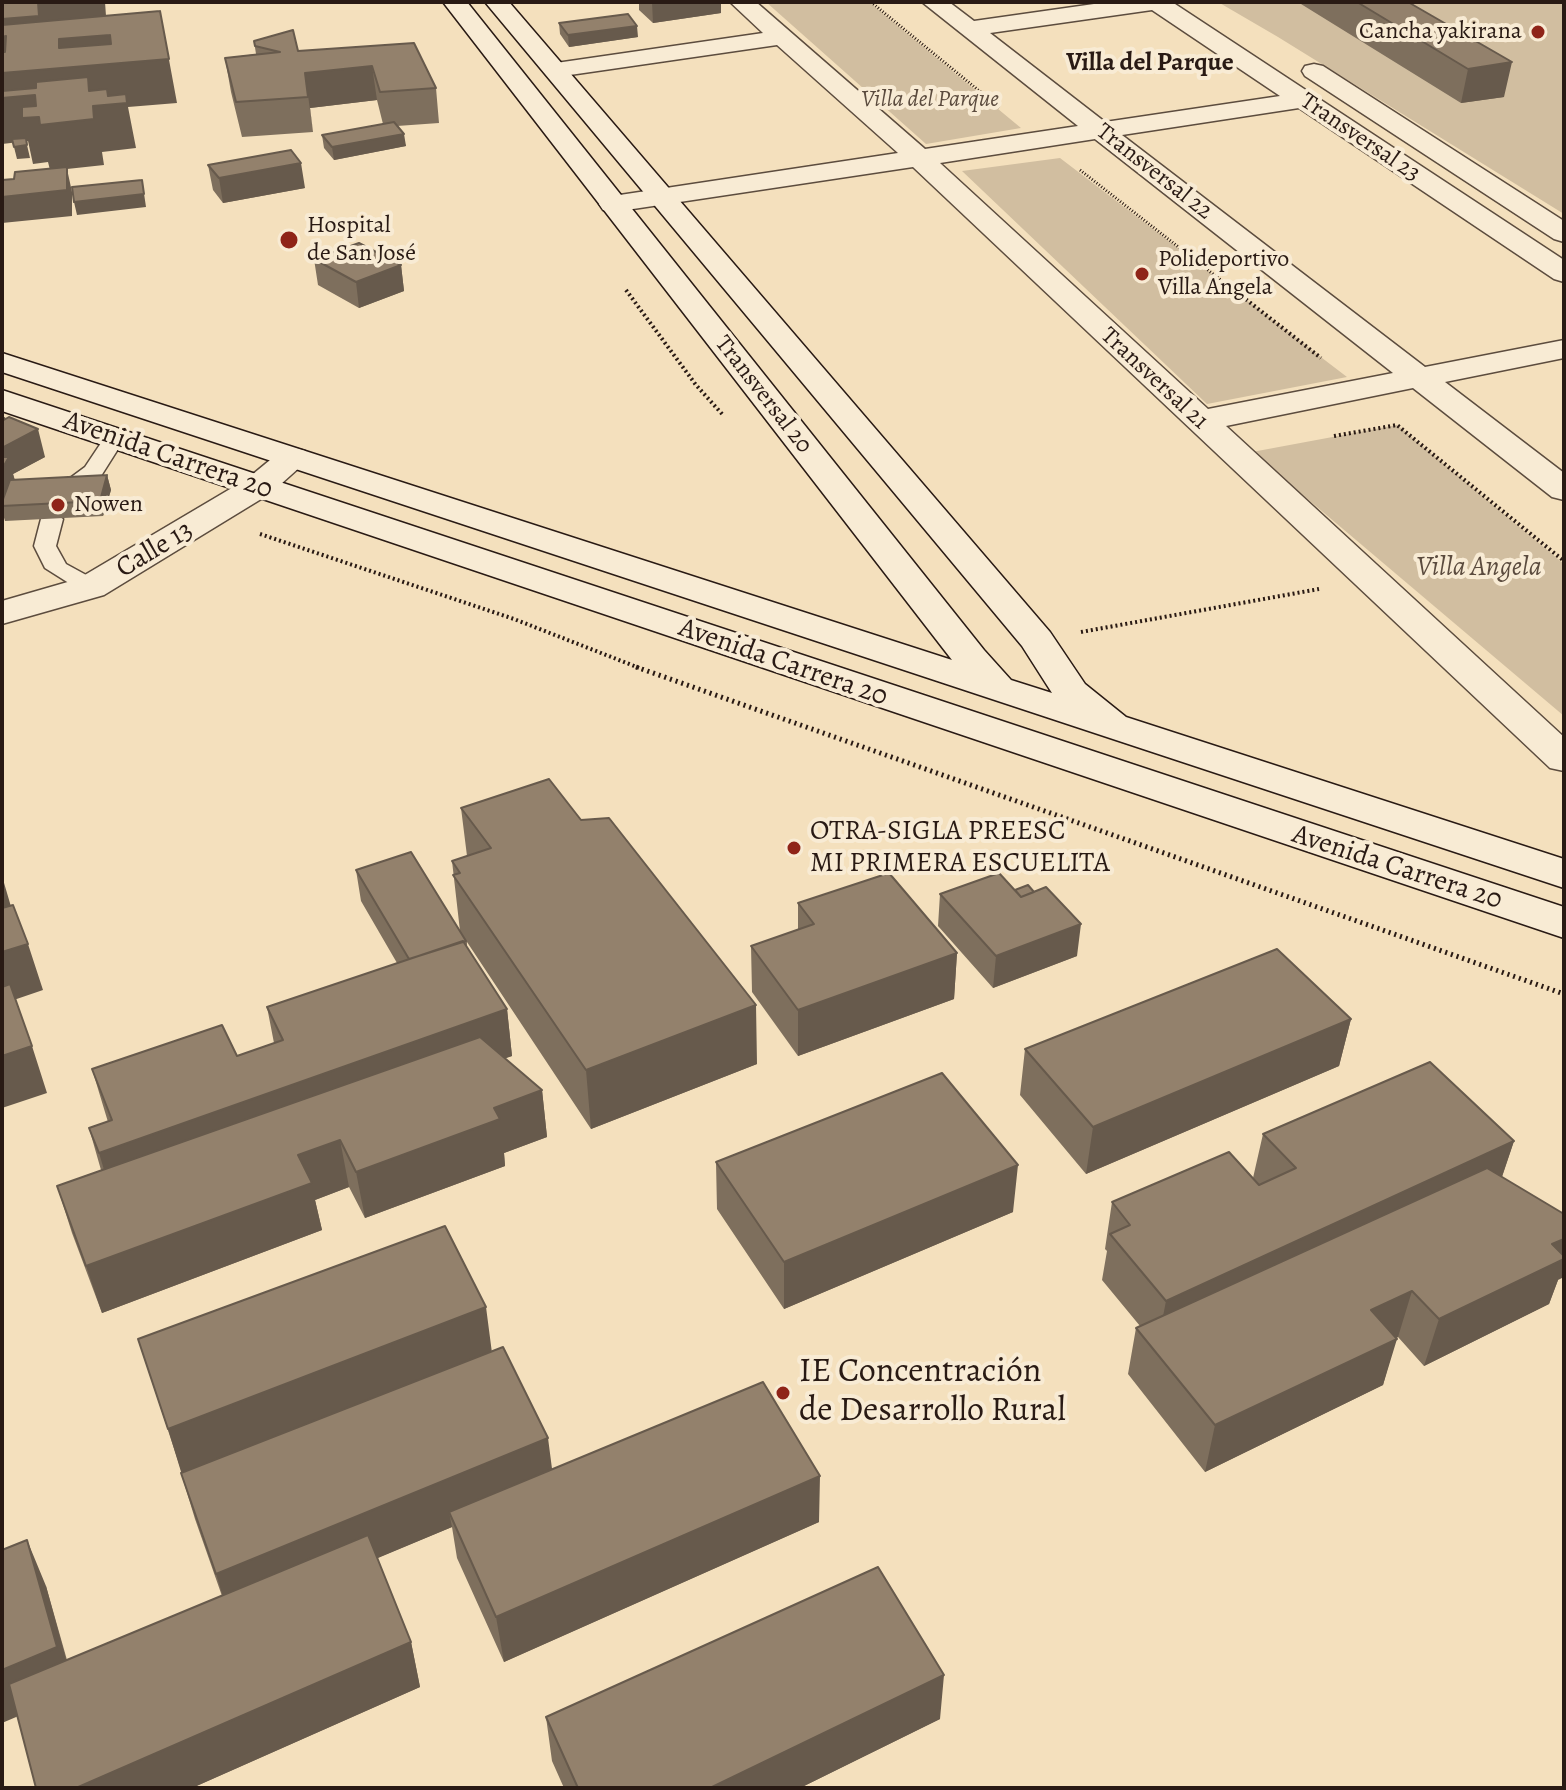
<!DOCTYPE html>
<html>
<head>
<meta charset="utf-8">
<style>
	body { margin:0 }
	#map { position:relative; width:1566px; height:1790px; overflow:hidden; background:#f4e0bd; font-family:Alegreya,serif }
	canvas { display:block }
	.frame { position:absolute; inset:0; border:4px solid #291a14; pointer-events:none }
</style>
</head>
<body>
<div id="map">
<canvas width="1566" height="1790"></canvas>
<div class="frame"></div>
</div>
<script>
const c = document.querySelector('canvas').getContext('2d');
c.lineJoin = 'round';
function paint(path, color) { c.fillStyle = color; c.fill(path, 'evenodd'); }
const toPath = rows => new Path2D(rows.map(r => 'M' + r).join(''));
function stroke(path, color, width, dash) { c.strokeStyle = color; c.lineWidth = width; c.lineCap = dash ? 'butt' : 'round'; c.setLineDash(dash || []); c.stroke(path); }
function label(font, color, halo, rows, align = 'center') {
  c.font = font + ' Alegreya,serif'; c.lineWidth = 8; c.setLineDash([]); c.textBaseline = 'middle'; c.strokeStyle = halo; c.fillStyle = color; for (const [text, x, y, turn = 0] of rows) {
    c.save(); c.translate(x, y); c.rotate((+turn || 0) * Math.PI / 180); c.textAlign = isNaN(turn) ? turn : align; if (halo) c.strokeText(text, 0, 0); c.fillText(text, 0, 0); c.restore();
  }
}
paint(toPath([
	[766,2,869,2,1021,128,926,144],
	[1218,2,1564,2,1564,214,1278,37],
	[1060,158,1347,377,1207,404,962,171],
	[1397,425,1564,564,1564,716,1252,452]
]), '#d1bea0');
const lane = toPath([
	[114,432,125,438,101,476,74,497,58,497,55,492,58,487,85,467,107,434,114,432],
	[52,512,63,519,56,546,66,564,99,582,103,587,99,592,83,592,45,568,34,546,41,519,52,512]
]);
const street = toPath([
	[730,2,756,2,925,149,1078,126,922,2,949,2,974,21,1108,2,1172,2,1564,260,1564,282,1554,279,1299,108,1122,135,1425,367,1564,340,1564,358,1445,382,1564,473,1564,500,1552,497,1413,388,1226,426,1564,737,1564,771,1550,768,913,167,613,212,603,210,599,204,603,198,613,196,898,153,777,45,556,77,544,70,556,63,763,33,730,2],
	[1152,10,1280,96,1105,122,990,33,1152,10],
	[1095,139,1393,373,1208,409,940,163,1095,139],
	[1314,64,1323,66,1564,221,1564,242,1554,239,1305,76,1302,71,1305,66,1314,64],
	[293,448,305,451,310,458,271,493,104,595,2,624,2,601,78,579,247,479,281,451,293,448]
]);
const secondary = toPath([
	[443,2,467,2,984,650,1011,680,1052,693,1022,646,485,2,509,2,1050,632,1085,684,1126,717,1564,859,1564,888,2,372,2,353,952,660,443,2],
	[2,390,1564,907,1564,938,2,411,2,390]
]);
stroke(lane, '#5c4c3e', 3);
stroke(street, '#5c4c3e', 3);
stroke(secondary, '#291a14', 3);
stroke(toPath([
	[871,2,1000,108],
	[1080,170,1236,292]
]), '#291a14', 3, [1, 2]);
stroke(toPath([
	[626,290,696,385,723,415],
	[1234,290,1321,358],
	[1334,436,1397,425,1564,561],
	[260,534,514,619,642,669],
	[1081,632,1319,589]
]), '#291a14', 4, [2, 3]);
stroke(toPath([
	[636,667,1564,994]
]), '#291a14', 5, [2, 4]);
paint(lane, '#f8ebd4');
paint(street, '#f8ebd4');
paint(secondary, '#f8ebd4');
paint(toPath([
	[639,2,721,2,721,13,653,23,639,10],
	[1301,2,1408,2,1504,97,1461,103,1301,4],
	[559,23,638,37,569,47,560,34],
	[254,41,298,51,414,43,436,88,439,123,397,126,406,146,334,160,324,148,322,135,383,124,377,100,310,108,313,132,242,137,231,92,225,58,256,54],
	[208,165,305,188,223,203,213,190],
	[314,259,401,265,404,291,359,308,318,285],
	[2,416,45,457,13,474,15,480,107,475,111,490,103,516,5,521,2,511],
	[461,808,757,1064,591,1129,467,942,467,948,507,1009,512,1056,505,1058,542,1090,547,1137,504,1153,505,1166,365,1218,349,1187,315,1200,322,1230,102,1313,72,1233,57,1186,101,1170,89,1128,108,1122,92,1069,237,1056,274,1043,267,1007,397,963,361,901,356,870,460,931,452,861,467,856],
	[1015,890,1077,956,993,988,938,926,940,894],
	[798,903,957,953,954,999,798,1056,752,992,751,946,798,930],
	[1351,1019,1339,1066,1086,1174,1020,1095,1025,1049],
	[1263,1134,1514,1141,1502,1177,1558,1280,1549,1304,1424,1366,1398,1337,1396,1338,1383,1385,1205,1472,1128,1374,1136,1328,1140,1326,1102,1280,1107,1251,1105,1249,1112,1202,1253,1178],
	[716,1162,1013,1212,784,1309,717,1209],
	[138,1339,492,1351,552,1470,819,1522,504,1662,457,1558,452,1527,377,1558,411,1642,420,1687,192,1788,36,1788,46,1586,67,1660,222,1596,195,1519,181,1473,182,1473],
	[546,1717,940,1719,800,1788,564,1788,552,1761]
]), '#7e6f5d');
paint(toPath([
	[38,2,105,2,106,16,46,21,59,48,59,39,160,11,177,103,128,107,136,148,102,152,104,165,67,169,72,192,72,216,2,223,2,197,50,170,48,162,33,164,28,141,2,144,2,19],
	[652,2,721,2,721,13,653,23],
	[637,26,638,37,569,47,568,35],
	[1512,62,1504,97,1461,103,1468,69],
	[372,66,377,100,310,108,313,132,305,73],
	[404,134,406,146,334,160,332,147],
	[27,145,30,158,17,159,14,147],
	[301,163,305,188,223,203,219,178],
	[142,180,146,207,77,215,74,202],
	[401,265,404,291,359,308,356,282],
	[5,417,12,443,38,429,45,457,13,474,16,486,2,506,2,418],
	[107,475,111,490,103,516,100,501],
	[2,876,12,910,2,913],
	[1081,924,1077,956,993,988,996,956],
	[28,944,43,990,2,1004,2,952],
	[957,953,954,999,798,1056,798,1010],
	[756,1005,757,1064,591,1129,586,1070],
	[507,1009,512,1056,113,1200,99,1153],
	[1351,1019,1339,1066,1086,1174,1093,1127],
	[32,1046,47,1093,2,1108,2,1056],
	[542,1090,547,1137,504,1153,505,1166,365,1218,356,1172,494,1108],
	[340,1140,349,1187,315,1200,322,1230,102,1313,86,1266,298,1155],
	[1514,1141,1498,1188,1157,1347,1166,1301],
	[1018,1165,1013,1212,784,1309,784,1262],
	[1564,1239,1564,1277,1558,1280,1549,1304,1424,1366,1439,1319,1552,1244],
	[1412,1291,1398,1337,1358,1357,1371,1310],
	[486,1307,492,1353,182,1475,168,1429],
	[1397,1339,1383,1385,1205,1472,1215,1425],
	[548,1438,554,1484,449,1512,452,1527,230,1620,216,1574],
	[820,1476,819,1522,504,1662,496,1617],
	[27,1540,46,1586,75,1692,2,1723,2,1670],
	[411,1642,420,1687,192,1788,76,1788],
	[944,1675,940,1719,800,1788,710,1788]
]), '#675a4c');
const building = toPath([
	[2,2,38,2,39,16,2,19,2,2],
	[1357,2,1408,2,1512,62,1468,69,1357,2],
	[160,11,169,59,2,73,2,52,5,52,6,36,2,37,2,25,160,11],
	[110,35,111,44,59,48,59,39,110,35],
	[628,14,637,26,568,35,559,23,628,14],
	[293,30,298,51,414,43,436,88,380,92,372,66,305,73,308,97,236,102,225,58,280,52,255,46,254,41,293,30],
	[88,77,89,91,107,89,108,96,126,94,127,103,93,106,94,119,40,125,39,117,22,118,22,107,36,106,35,95,2,98,2,91,36,88,36,82,88,77],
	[394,122,404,134,332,147,322,135,394,122],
	[26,138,27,145,14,147,12,139,26,138],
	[291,150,301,163,219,178,208,165,291,150],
	[67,167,67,190,2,197,2,180,14,179,15,172,67,167],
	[142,180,144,194,74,202,72,187,142,180],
	[359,243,401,265,356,282,314,259,359,243],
	[9,417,38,429,2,448,2,421,9,417],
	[2,457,9,457,2,469,2,457],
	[107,475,100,501,2,506,2,502,10,480,107,475],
	[549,779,581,820,609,818,756,1005,586,1070,453,875,460,873,452,861,491,848,461,808,549,779],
	[411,852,466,941,409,959,356,870,411,852],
	[889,873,957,953,798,1010,751,946,814,924,798,903,889,873],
	[999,873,1021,897,1046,887,1081,924,996,956,940,894,999,873],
	[1028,885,1034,892,1021,897,1015,890,1028,885],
	[13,905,28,944,2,952,2,908,13,905],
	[463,941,507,1009,99,1153,89,1128,112,1120,92,1069,222,1025,237,1056,283,1040,267,1007,463,941],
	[1277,949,1351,1019,1093,1127,1025,1049,1277,949],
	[10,984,32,1046,2,1056,2,987,10,984],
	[480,1037,542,1090,494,1108,500,1119,356,1172,340,1140,298,1155,312,1183,86,1266,57,1186,480,1037],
	[1430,1062,1514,1141,1166,1301,1110,1234,1130,1225,1112,1202,1229,1152,1259,1185,1296,1168,1263,1134,1430,1062],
	[942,1073,1018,1165,784,1262,716,1162,942,1073],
	[1487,1168,1564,1214,1564,1239,1552,1244,1564,1256,1564,1259,1439,1319,1412,1291,1371,1310,1397,1339,1215,1425,1136,1328,1487,1168],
	[445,1226,486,1307,168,1429,138,1339,445,1226],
	[503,1347,548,1438,216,1574,181,1473,503,1347],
	[763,1382,820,1476,496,1617,449,1512,763,1382],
	[368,1535,411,1642,76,1788,36,1788,9,1684,368,1535],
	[27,1540,57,1647,2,1670,2,1550,27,1540],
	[878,1567,944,1675,710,1788,578,1788,546,1717,878,1567]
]);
paint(building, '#93816c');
stroke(building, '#675a4c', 2);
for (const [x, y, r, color] of [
	[1538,32,8,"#8f2418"],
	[289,240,10,"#8f2418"],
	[1142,274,8,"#8f2418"],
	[58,505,8,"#8f2418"],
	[794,848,8,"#8f2418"],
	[783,1393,8,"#8f2418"]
]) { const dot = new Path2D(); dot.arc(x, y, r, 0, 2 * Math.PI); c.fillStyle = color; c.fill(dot); stroke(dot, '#f8ebd4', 3); }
label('24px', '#291a14', '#f8ebd4', [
	["Cancha yakirana",1522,32,"right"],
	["Hospital",307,226],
	["de San José",307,254],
	["Polideportivo",1158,260],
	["Villa Angela",1158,288],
	["Nowen",74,505]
], 'left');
label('italic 24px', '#5b4b3e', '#f8ebd4', [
	["Villa del Parque",930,100]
]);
label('24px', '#291a14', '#f8ebd4', [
	["Transversal 23",1360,138,34],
	["Transversal 22",1154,172,38],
	["Transversal 21",1154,379,43],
	["Transversal 20",763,395,52]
]);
label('bold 26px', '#291a14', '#f8ebd4', [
	["Villa del Parque",1150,64]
]);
label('28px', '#291a14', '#f8ebd4', [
	["Avenida Carrera 20",168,456,19],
	["Calle 13",155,550,-31],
	["Avenida Carrera 20",783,663,19],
	["Avenida Carrera 20",1397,868,18]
]);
label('italic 28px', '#5b4b3e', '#f8ebd4', [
	["Villa Angela",1479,568]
]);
label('28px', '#291a14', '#f8ebd4', [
	["OTRA-SIGLA PREESC",810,832],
	["MI PRIMERA ESCUELITA",810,864]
], 'left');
label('34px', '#291a14', '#f8ebd4', [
	["IE Concentración",799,1373],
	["de Desarrollo Rural",799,1412]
], 'left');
</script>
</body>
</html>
